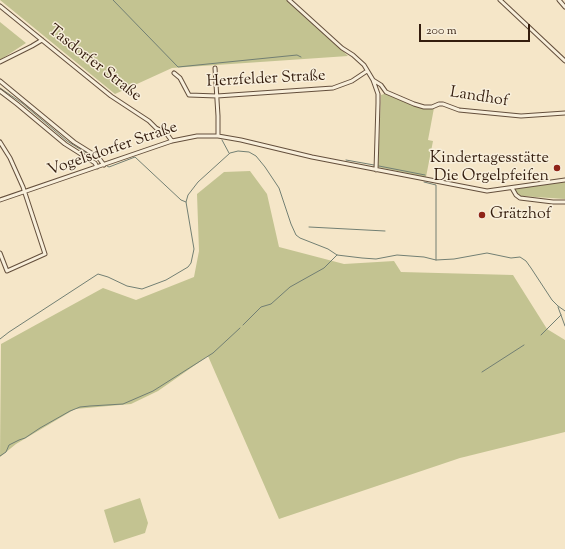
<!DOCTYPE html>
<html>
<head>
<meta charset="utf-8">
<style>
	body { margin:0 }
	#map { position:relative; width:565px; height:549px; overflow:hidden; background:#f5e6c8; font-family:"Sorts Mill Goudy",serif }
	canvas { display:block }
	.scale { position:absolute; left:419px; top:24px; width:111px; height:18px; box-sizing:border-box; border:2px solid #341d0e; border-top:0; padding-left:5px; font-size:12px; line-height:14px; white-space:nowrap; color:#341d0e; -webkit-text-stroke:3px #f8efdb; paint-order:stroke }
</style>
</head>
<body>
<div id="map">
<canvas width="565" height="549"></canvas>
<div class="scale">200 m</div>
</div>
<script>
const c = document.querySelector('canvas').getContext('2d');
c.lineJoin = 'round';
function paint(path, color) { c.fillStyle = color; c.fill(path, 'evenodd'); }
const toPath = rows => new Path2D(rows.map(r => 'M' + r).join(''));
function stroke(path, color, width, dash) { c.strokeStyle = color; c.lineWidth = width; c.lineCap = dash ? 'butt' : 'round'; c.setLineDash(dash || []); c.stroke(path); }
function label(font, color, halo, rows, align = 'center') {
  c.font = font + ' "Sorts Mill Goudy",serif'; c.lineWidth = 3; c.setLineDash([]); c.textBaseline = 'middle'; c.strokeStyle = halo; c.fillStyle = color; for (const [text, x, y, turn = 0] of rows) {
    c.save(); c.translate(x, y); c.rotate((+turn || 0) * Math.PI / 180); c.textAlign = isNaN(turn) ? turn : align; if (halo) c.strokeText(text, 0, 0); c.fillText(text, 0, 0); c.restore();
  }
}
paint(toPath([
	[0,0,291,0,348,56,172,68,115,94],
	[0,22,26,43,0,60],
	[387,93,419,106,434,108,428,140,433,141,426,177,378,167,381,95],
	[250,171,267,194,279,247,344,264,394,261,401,272,513,275,547,329,565,340,565,432,460,458,279,519,208,356,158,391,131,404,75,409,16,444,0,457,1,344,103,288,136,300,194,277,199,251,197,194,224,172],
	[565,182,565,199,521,196,518,195,513,189],
	[140,498,148,523,145,533,114,543,104,510]
]), '#c3c391');
stroke(toPath([
	[113,0,178,67,297,55,301,57],
	[0,88,22,103,67,141,98,160],
	[222,140,229,153],
	[346,160,374,165],
	[107,166,109,167,135,157,181,200,186,202],
	[379,166,425,175],
	[424,182,436,185,436,260],
	[309,227,385,231],
	[558,307,565,326],
	[243,325,261,307,271,304,290,287,324,268,337,255],
	[541,335,561,315],
	[0,339,9,332,98,274,108,277,127,286,142,289,166,280,188,267,191,263,194,249,186,202,188,195,198,182,230,153,238,151,249,152,256,156,265,167,279,188,291,224,296,235,300,238,328,249,337,255,362,258,376,259,397,255,424,257,436,260,454,259,487,253,511,258,520,257,526,261,531,268,552,300,558,306,565,311],
	[482,372,524,345],
	[0,456,6,452,9,445,19,440,25,438,40,428,70,411,80,407,90,406,123,404,153,391,213,353,240,328]
]), '#727f73', 1);
const minor = toPath([
	[289,0,342,48,353,55,364,65,373,80,378,94,378,103,376,170],
	[500,0,565,61],
	[559,0,565,7],
	[0,6,111,96,149,121,156,128,166,133,172,141],
	[0,62,32,46,42,40],
	[215,68,218,116,218,136],
	[174,73,180,78,189,95,217,96,333,88,352,81,367,71],
	[373,80,381,85,386,92,414,104,424,107,432,107,439,104,443,104,459,110,521,116,565,113],
	[0,81,74,142,98,157,104,165],
	[0,91,17,104,65,144,95,163,97,167],
	[0,142,10,158,23,187,45,254,7,271,0,253],
	[512,188,516,195,520,198,553,202,565,202],
	[0,200,172,141,197,136,218,136,241,140,312,157,487,191,565,180]
]);
stroke(minor, '#644f3c', 5);
stroke(minor, '#f8efdb', 3);
for (const [x, y, r, color] of [
	[557,168,4,"#8f2418"],
	[482,215,4,"#8f2418"]
]) { const dot = new Path2D(); dot.arc(x, y, r, 0, 2 * Math.PI); c.fillStyle = color; c.fill(dot); stroke(dot, '#f8efdb', 1.5); }
label('16px', '#341d0e', '#f8efdb', [
	["Tasdorfer Straße",94,64,38],
	["Herzfelder Straße",266,80,-3],
	["Landhof",479,98,9],
	["Vogelsdorfer Straße",113,150,-19]
]);
label('16px', '#341d0e', '#f8efdb', [
	["Kindertagesstätte",549,159],
	["Die Orgelpfeifen",549,177],
	["Grätzhof",490,215,"left"]
], 'right');
</script>
</body>
</html>
